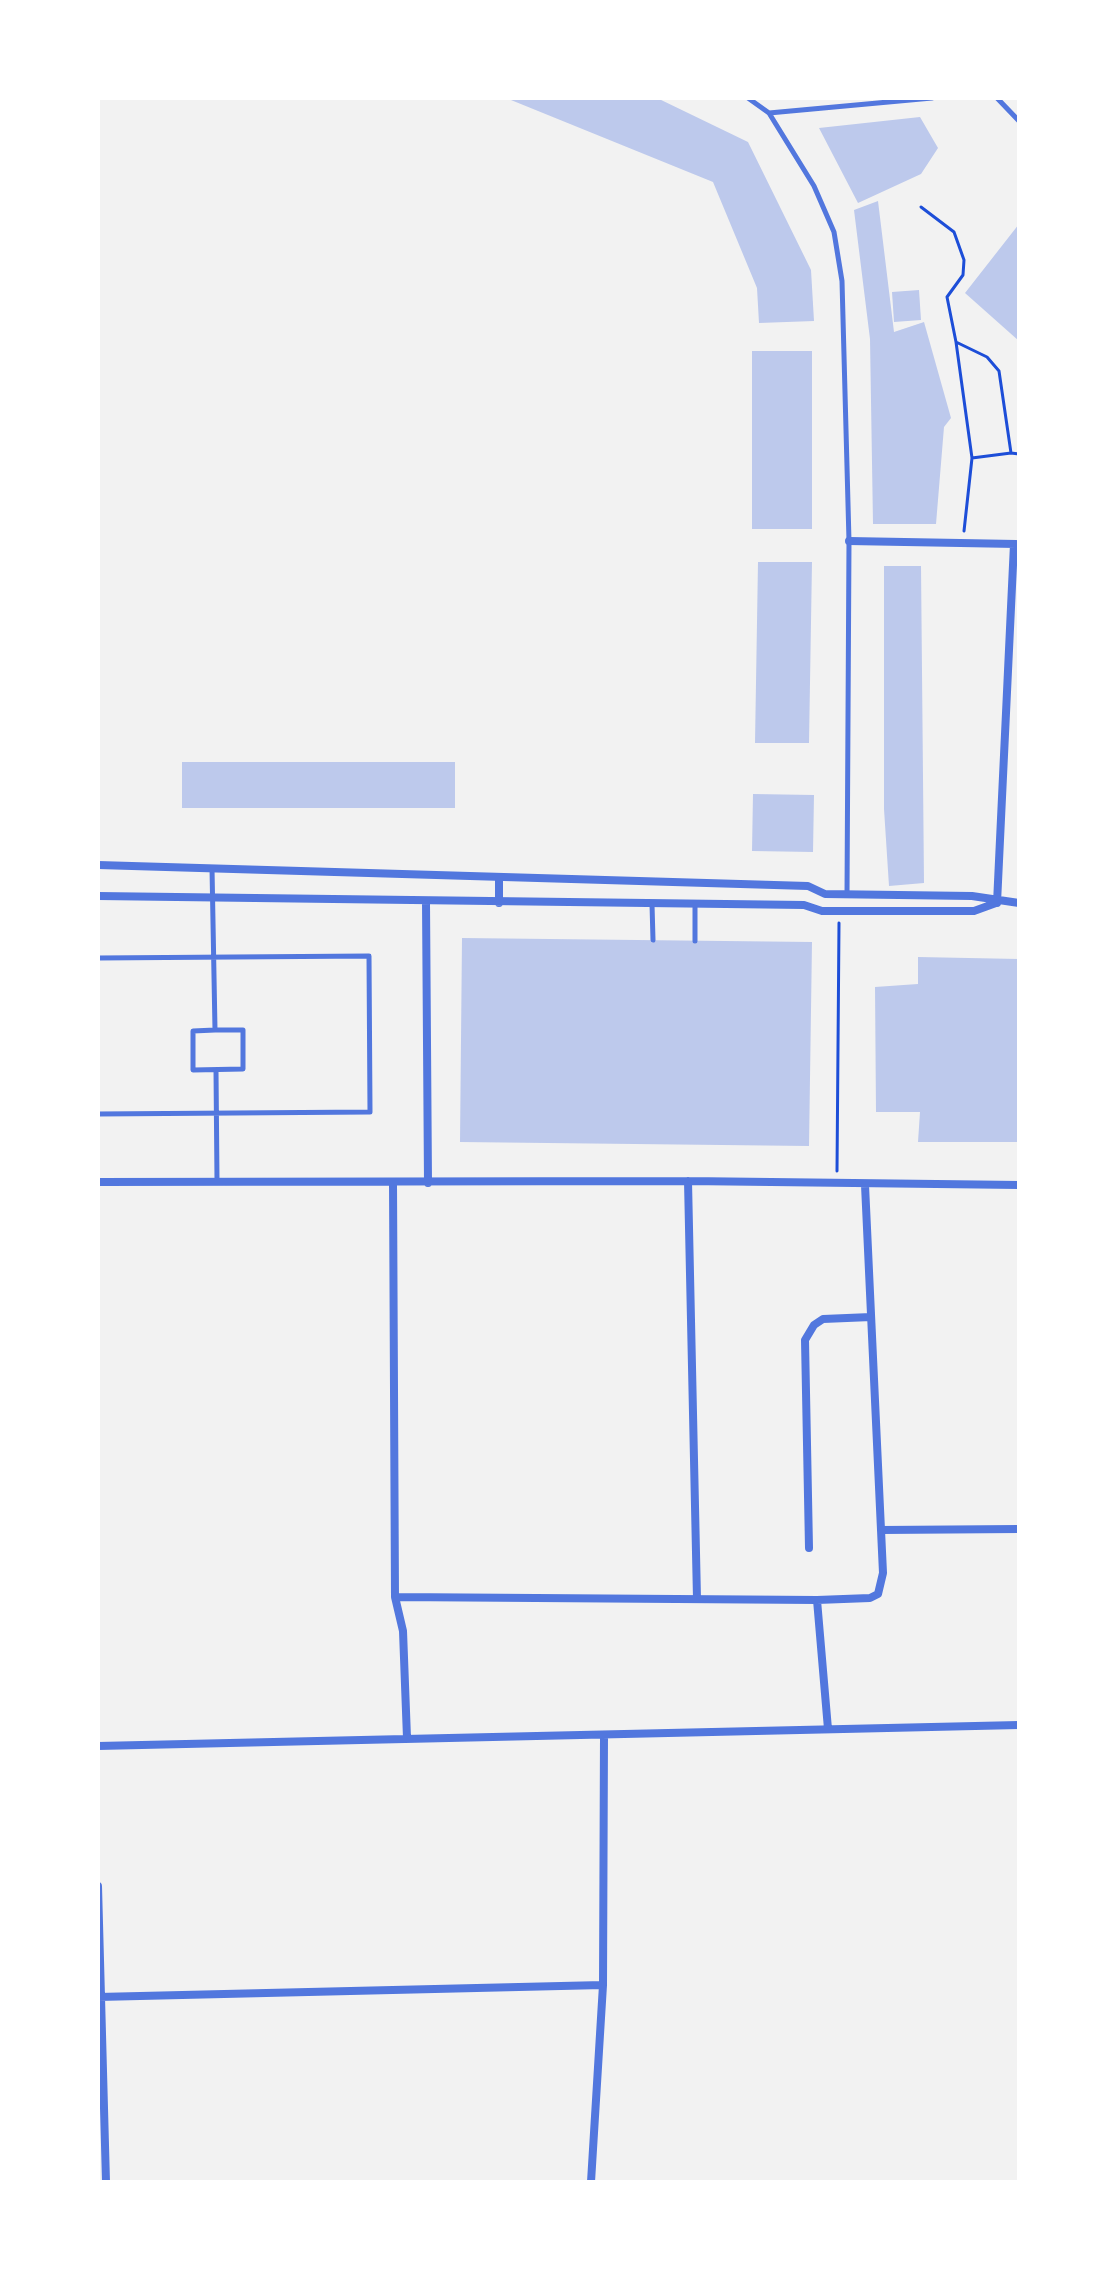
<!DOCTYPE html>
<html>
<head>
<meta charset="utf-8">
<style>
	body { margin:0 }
	#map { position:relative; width:1117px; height:2280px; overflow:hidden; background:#f2f2f2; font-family:Karla,sans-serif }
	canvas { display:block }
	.frame { position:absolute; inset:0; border:100px solid #fff; pointer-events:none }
</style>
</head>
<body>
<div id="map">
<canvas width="1117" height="2280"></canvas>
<div class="frame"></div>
</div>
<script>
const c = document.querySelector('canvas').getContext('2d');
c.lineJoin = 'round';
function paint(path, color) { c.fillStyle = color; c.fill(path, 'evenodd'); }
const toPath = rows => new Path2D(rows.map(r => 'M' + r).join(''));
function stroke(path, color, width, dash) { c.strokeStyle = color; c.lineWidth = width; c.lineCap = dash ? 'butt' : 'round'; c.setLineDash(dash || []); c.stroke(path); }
paint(toPath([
	[506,98,657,98,748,142,811,270,814,321,759,323,757,288,713,182],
	[920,117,938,148,921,174,858,203,819,128],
	[878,201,894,332,924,322,951,418,944,427,936,524,873,524,870,339,854,210],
	[1019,224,1019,341,965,293],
	[919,290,921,320,894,322,892,292],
	[752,351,812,351,812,529,752,529],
	[758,562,812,562,809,743,755,743],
	[884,566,921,566,924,883,889,886,884,809],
	[182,762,455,762,455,808,182,808],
	[753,794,814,795,813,852,752,851],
	[462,938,812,942,809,1146,460,1142],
	[918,957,1019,959,1019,1142,918,1142,920,1112,876,1112,875,987,918,984]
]), '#bdc9ec');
stroke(toPath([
	[921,207,954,232,964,260,963,275,947,297,956,342,987,357,999,371,1011,453,1019,454],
	[956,342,972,458,964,531],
	[972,458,1011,453],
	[837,1171,839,923]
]), '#1d4ed8', 3);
stroke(toPath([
	[748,98,769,113,814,186,834,232,842,281,849,541,847,894],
	[997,98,1019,121],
	[769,113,932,98],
	[212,868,215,1030],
	[652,904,653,940],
	[695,904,695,941],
	[98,958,369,956,370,1112,98,1114],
	[215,1030,243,1030,243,1069,193,1070,193,1031,215,1030],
	[216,1070,217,1181]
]), '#5277de', 5);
stroke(toPath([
	[849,541,1016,544],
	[98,865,808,886,825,894,972,896,1019,903],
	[499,879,499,903],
	[98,896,804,905,822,911,974,911,996,903],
	[426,902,428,1183],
	[997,903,1014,544],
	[688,1181,697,1599],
	[98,1182,688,1181,1019,1185],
	[393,1182,395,1597,817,1600],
	[881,1530,1019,1529],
	[809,1548,805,1340,814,1325,823,1319,871,1317],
	[395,1597,403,1631,407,1738],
	[828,1729,817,1600,870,1598,878,1594,883,1573,865,1185],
	[98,1746,1019,1725],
	[98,1886,106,2182],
	[98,1997,603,1985],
	[591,2182,603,1985,604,1735]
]), '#5277de', 8);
</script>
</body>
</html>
